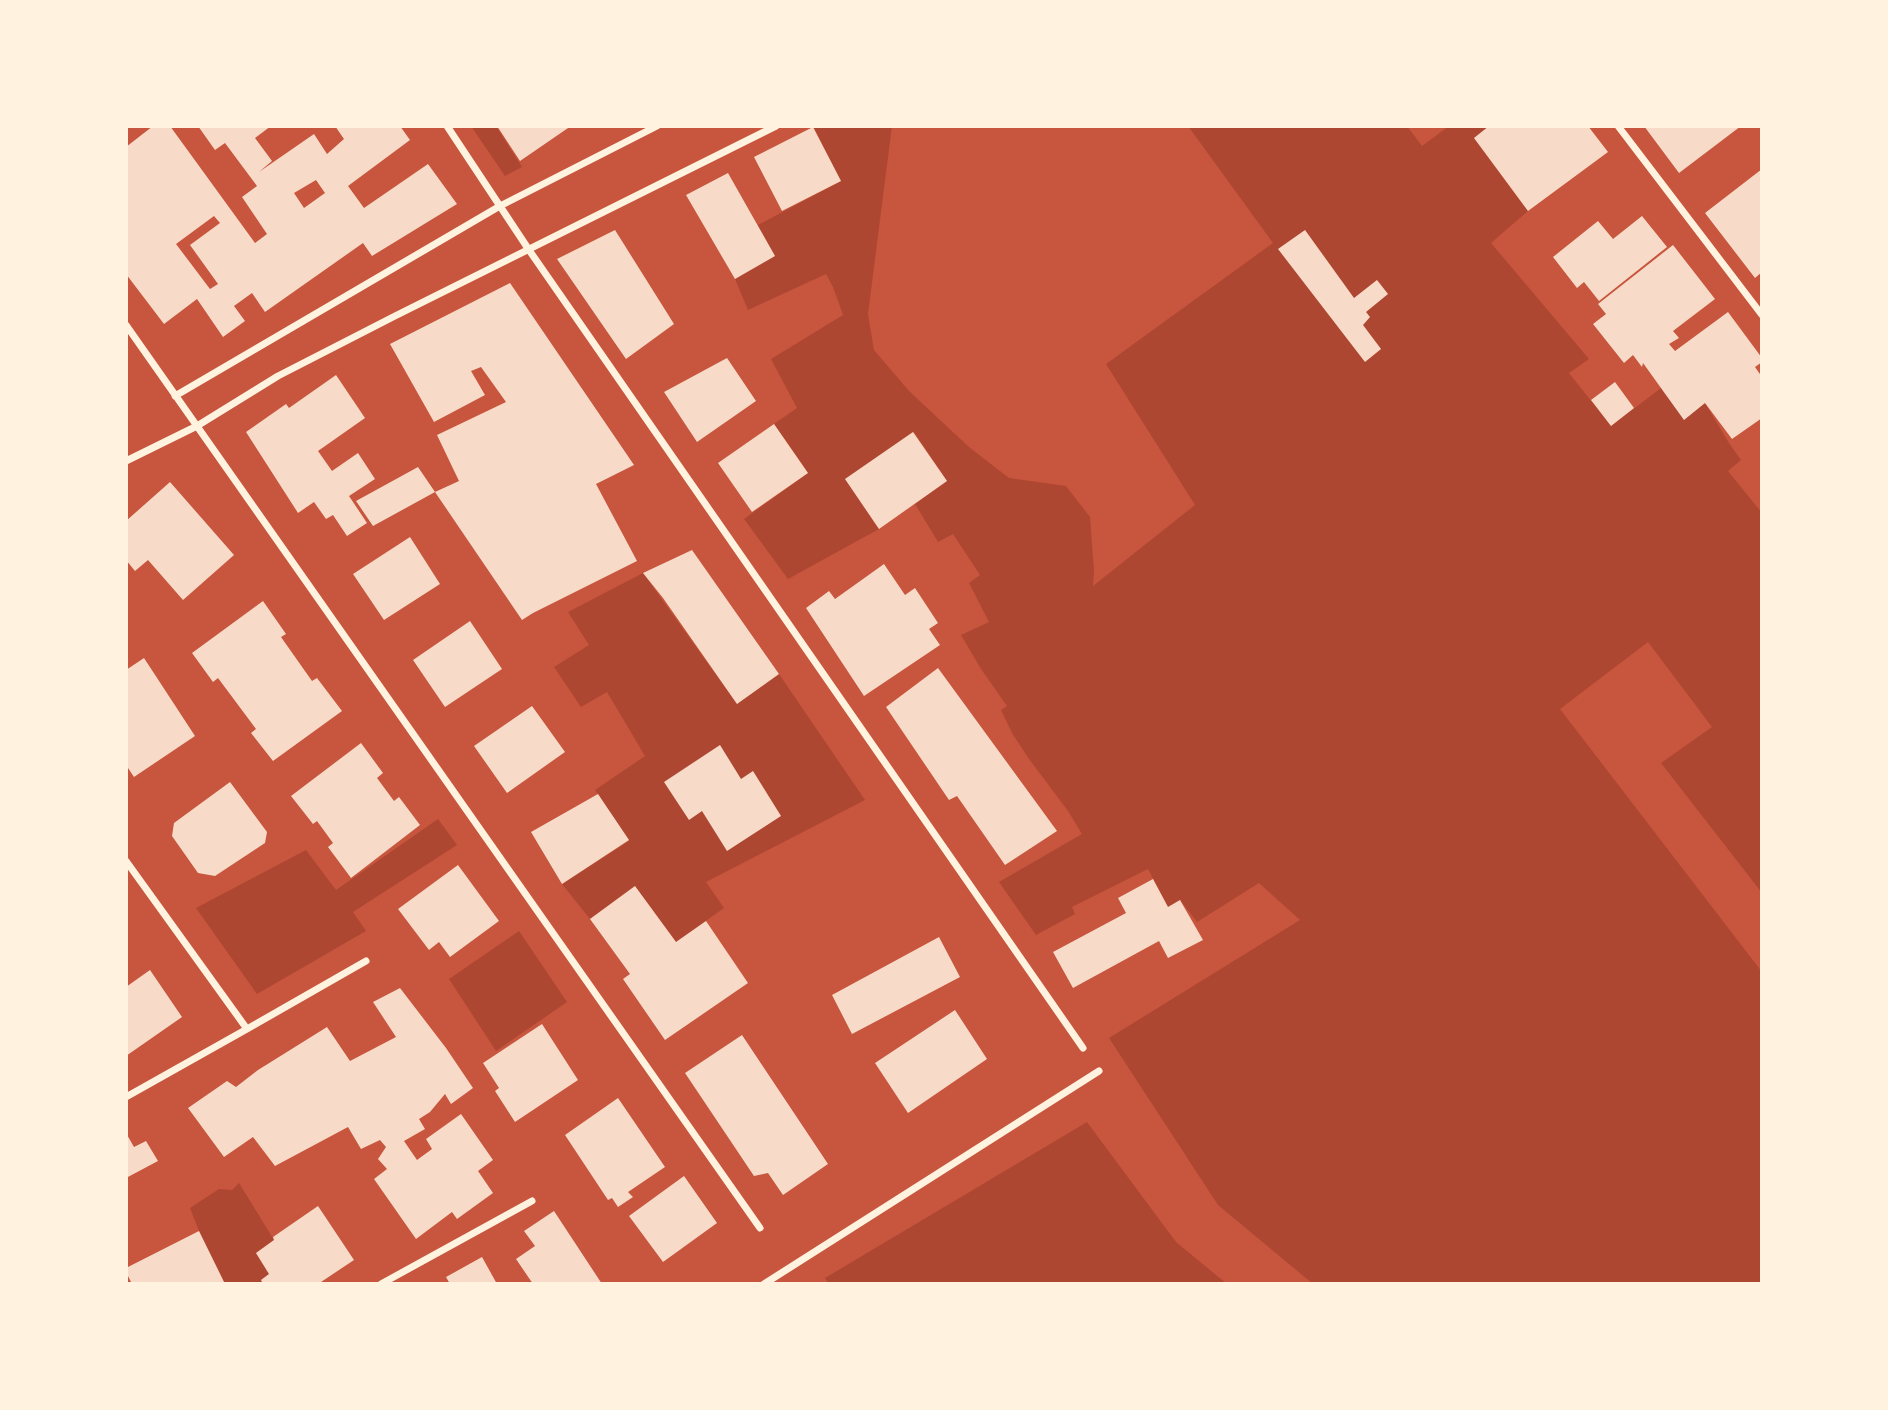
<!DOCTYPE html>
<html>
<head>
<meta charset="utf-8">
<style>
	body { margin:0 }
	#map { position:relative; width:1888px; height:1410px; overflow:hidden; background:#c8553d; font-family:"Archivo Narrow",sans-serif }
	canvas { display:block }
	.frame { position:absolute; inset:0; border:128px solid #fff3e0; pointer-events:none }
</style>
</head>
<body>
<div id="map">
<canvas width="1888" height="1410"></canvas>
<div class="frame"></div>
</div>
<script>
const c = document.querySelector('canvas').getContext('2d');
c.lineJoin = 'round';
function paint(path, color) { c.fillStyle = color; c.fill(path, 'evenodd'); }
const toPath = rows => new Path2D(rows.map(r => 'M' + r).join(''));
function stroke(path, color, width, dash) { c.strokeStyle = color; c.lineWidth = width; c.lineCap = dash ? 'butt' : 'round'; c.setLineDash(dash || []); c.stroke(path); }
paint(toPath([
	[471,126,496,126,522,167,505,176],
	[813,126,892,126,868,314,874,350,909,391,969,447,1009,478,1066,486,1090,517,1094,570,1093,586,1195,505,1106,364,1273,243,1188,126,1407,126,1422,146,1449,126,1489,126,1474,138,1528,211,1491,243,1589,359,1569,373,1611,426,1661,388,1684,419,1705,403,1729,443,1741,460,1728,471,1762,513,1762,893,1661,763,1712,727,1648,642,1560,709,1762,972,1762,1284,1313,1284,1218,1205,1109,1038,1300,920,1259,883,1197,922,1180,900,1168,907,1148,869,1072,907,1075,914,1036,935,999,882,1082,834,1068,811,1029,759,1012,733,1001,710,1007,706,981,669,961,635,989,622,969,583,980,575,953,534,938,542,915,504,947,481,914,432,845,479,879,529,788,579,744,519,808,473,774,424,797,408,771,359,843,315,833,287,826,274,748,310,735,279,775,256,758,225,841,181],
	[643,573,737,704,779,674,865,800,706,882,724,908,676,942,635,886,590,919,562,884,629,841,595,790,645,756,607,692,581,707,554,667,589,645,568,612],
	[438,819,457,845,353,912,366,931,257,994,196,908,306,850,336,890],
	[519,931,567,1002,496,1051,449,979],
	[1087,1122,1176,1242,1227,1284,829,1284,825,1278],
	[239,1183,274,1240,256,1253,269,1274,261,1280,263,1284,225,1284,199,1231,190,1208,219,1189,232,1190]
]), '#ae4732');
paint(toPath([
	[153,126,170,126,255,243,267,234,242,197,257,186,225,143,215,150,198,126,271,126,255,138,272,161,259,172,314,134,327,154,344,139,335,126,400,126,410,140,348,186,364,208,428,164,457,204,372,256,363,243,265,312,252,293,234,306,245,321,223,337,197,299,164,324,126,274,126,147],
	[316,180,325,193,304,208,294,193],
	[214,216,220,223,190,245,218,284,210,289,176,244],
	[497,126,571,126,520,161],
	[1489,126,1588,126,1608,152,1528,211,1474,138],
	[1644,126,1741,126,1679,173],
	[813,127,841,181,782,211,754,157],
	[1762,169,1762,272,1755,278,1705,213],
	[728,173,775,256,735,279,686,195],
	[1642,216,1667,247,1599,301,1584,282,1577,288,1553,257,1598,221,1613,239],
	[615,230,674,324,626,359,557,259],
	[1305,230,1354,298,1377,280,1388,294,1366,312,1370,317,1363,325,1381,349,1365,362,1278,249],
	[1673,245,1715,299,1673,331,1679,338,1669,344,1675,351,1728,312,1762,358,1762,362,1755,367,1762,377,1762,418,1732,439,1705,403,1684,420,1643,363,1642,367,1633,355,1624,363,1593,324,1606,314,1598,304],
	[510,283,634,465,596,484,637,561,533,613,522,620,435,492,459,481,437,435,506,402,481,367,471,371,485,395,434,422,390,344],
	[727,358,756,401,697,442,664,392],
	[336,375,365,418,318,451,332,471,358,453,375,479,349,496,367,523,347,536,333,515,326,519,314,502,298,513,246,432,286,404,289,408],
	[1615,382,1634,408,1611,426,1591,400],
	[774,424,808,473,752,512,718,463],
	[913,432,947,481,879,529,845,479],
	[418,467,435,492,373,526,356,501],
	[170,482,234,555,183,600,148,560,135,571,126,560,126,521],
	[410,537,440,584,384,620,353,574],
	[692,550,779,674,737,704,663,598,643,573],
	[884,564,905,595,915,588,938,623,929,629,940,645,864,696,806,608,829,591,835,599],
	[263,601,286,634,281,637,312,681,317,678,342,711,273,761,251,733,256,729,218,678,213,682,192,653],
	[470,621,502,669,445,707,413,660],
	[144,658,195,736,134,777,126,765,126,670],
	[938,668,1057,831,1005,865,957,796,949,800,886,707],
	[532,706,565,752,507,793,474,746],
	[361,743,383,773,377,778,394,801,399,797,420,825,351,878,328,847,333,843,317,821,313,824,291,796],
	[720,745,741,779,753,771,781,816,727,851,702,811,689,820,664,782],
	[230,782,267,832,265,843,215,876,198,873,172,836,174,823],
	[598,794,629,840,562,884,531,832],
	[458,865,499,921,450,957,439,942,429,950,398,909],
	[1153,879,1168,907,1180,900,1203,940,1168,958,1159,941,1073,988,1053,952,1126,913,1118,898],
	[635,886,676,942,706,921,748,983,665,1040,623,979,630,974,590,919],
	[939,937,960,977,852,1034,832,995],
	[150,970,182,1017,126,1056,126,987],
	[400,988,446,1048,473,1088,451,1104,445,1094,430,1112,419,1119,425,1129,404,1141,417,1160,432,1149,426,1139,461,1114,493,1160,478,1171,493,1193,457,1219,452,1212,416,1239,374,1179,387,1169,378,1159,386,1147,380,1140,361,1149,348,1127,275,1166,253,1137,224,1157,188,1108,227,1081,236,1087,258,1070,327,1027,350,1061,396,1037,373,1002],
	[955,1010,987,1059,908,1113,875,1063],
	[542,1024,578,1080,515,1122,495,1091,499,1088,483,1063],
	[742,1035,828,1164,783,1195,768,1173,754,1176,685,1073],
	[618,1098,665,1167,628,1192,633,1197,618,1207,612,1198,608,1200,565,1135],
	[126,1133,134,1147,146,1141,158,1161,126,1178],
	[684,1176,717,1223,663,1262,629,1216],
	[318,1206,354,1260,318,1284,263,1284,261,1280,269,1274,256,1253,274,1240,273,1237],
	[554,1211,602,1284,533,1284,516,1259,535,1246,524,1231],
	[199,1231,225,1284,132,1284,126,1272,126,1268],
	[482,1257,497,1284,450,1284,446,1277]
]), '#f7dbc8');
stroke(toPath([
	[447,126,529,250,1083,1048],
	[1618,126,1762,315],
	[126,325,760,1228],
	[175,396,500,206,657,126],
	[126,461,197,426,278,376,395,316,776,126],
	[126,861,247,1029,126,1097],
	[247,1029,366,961],
	[381,1284,532,1201],
	[764,1284,1099,1071]
]), '#fff3e0', 7);
</script>
</body>
</html>
